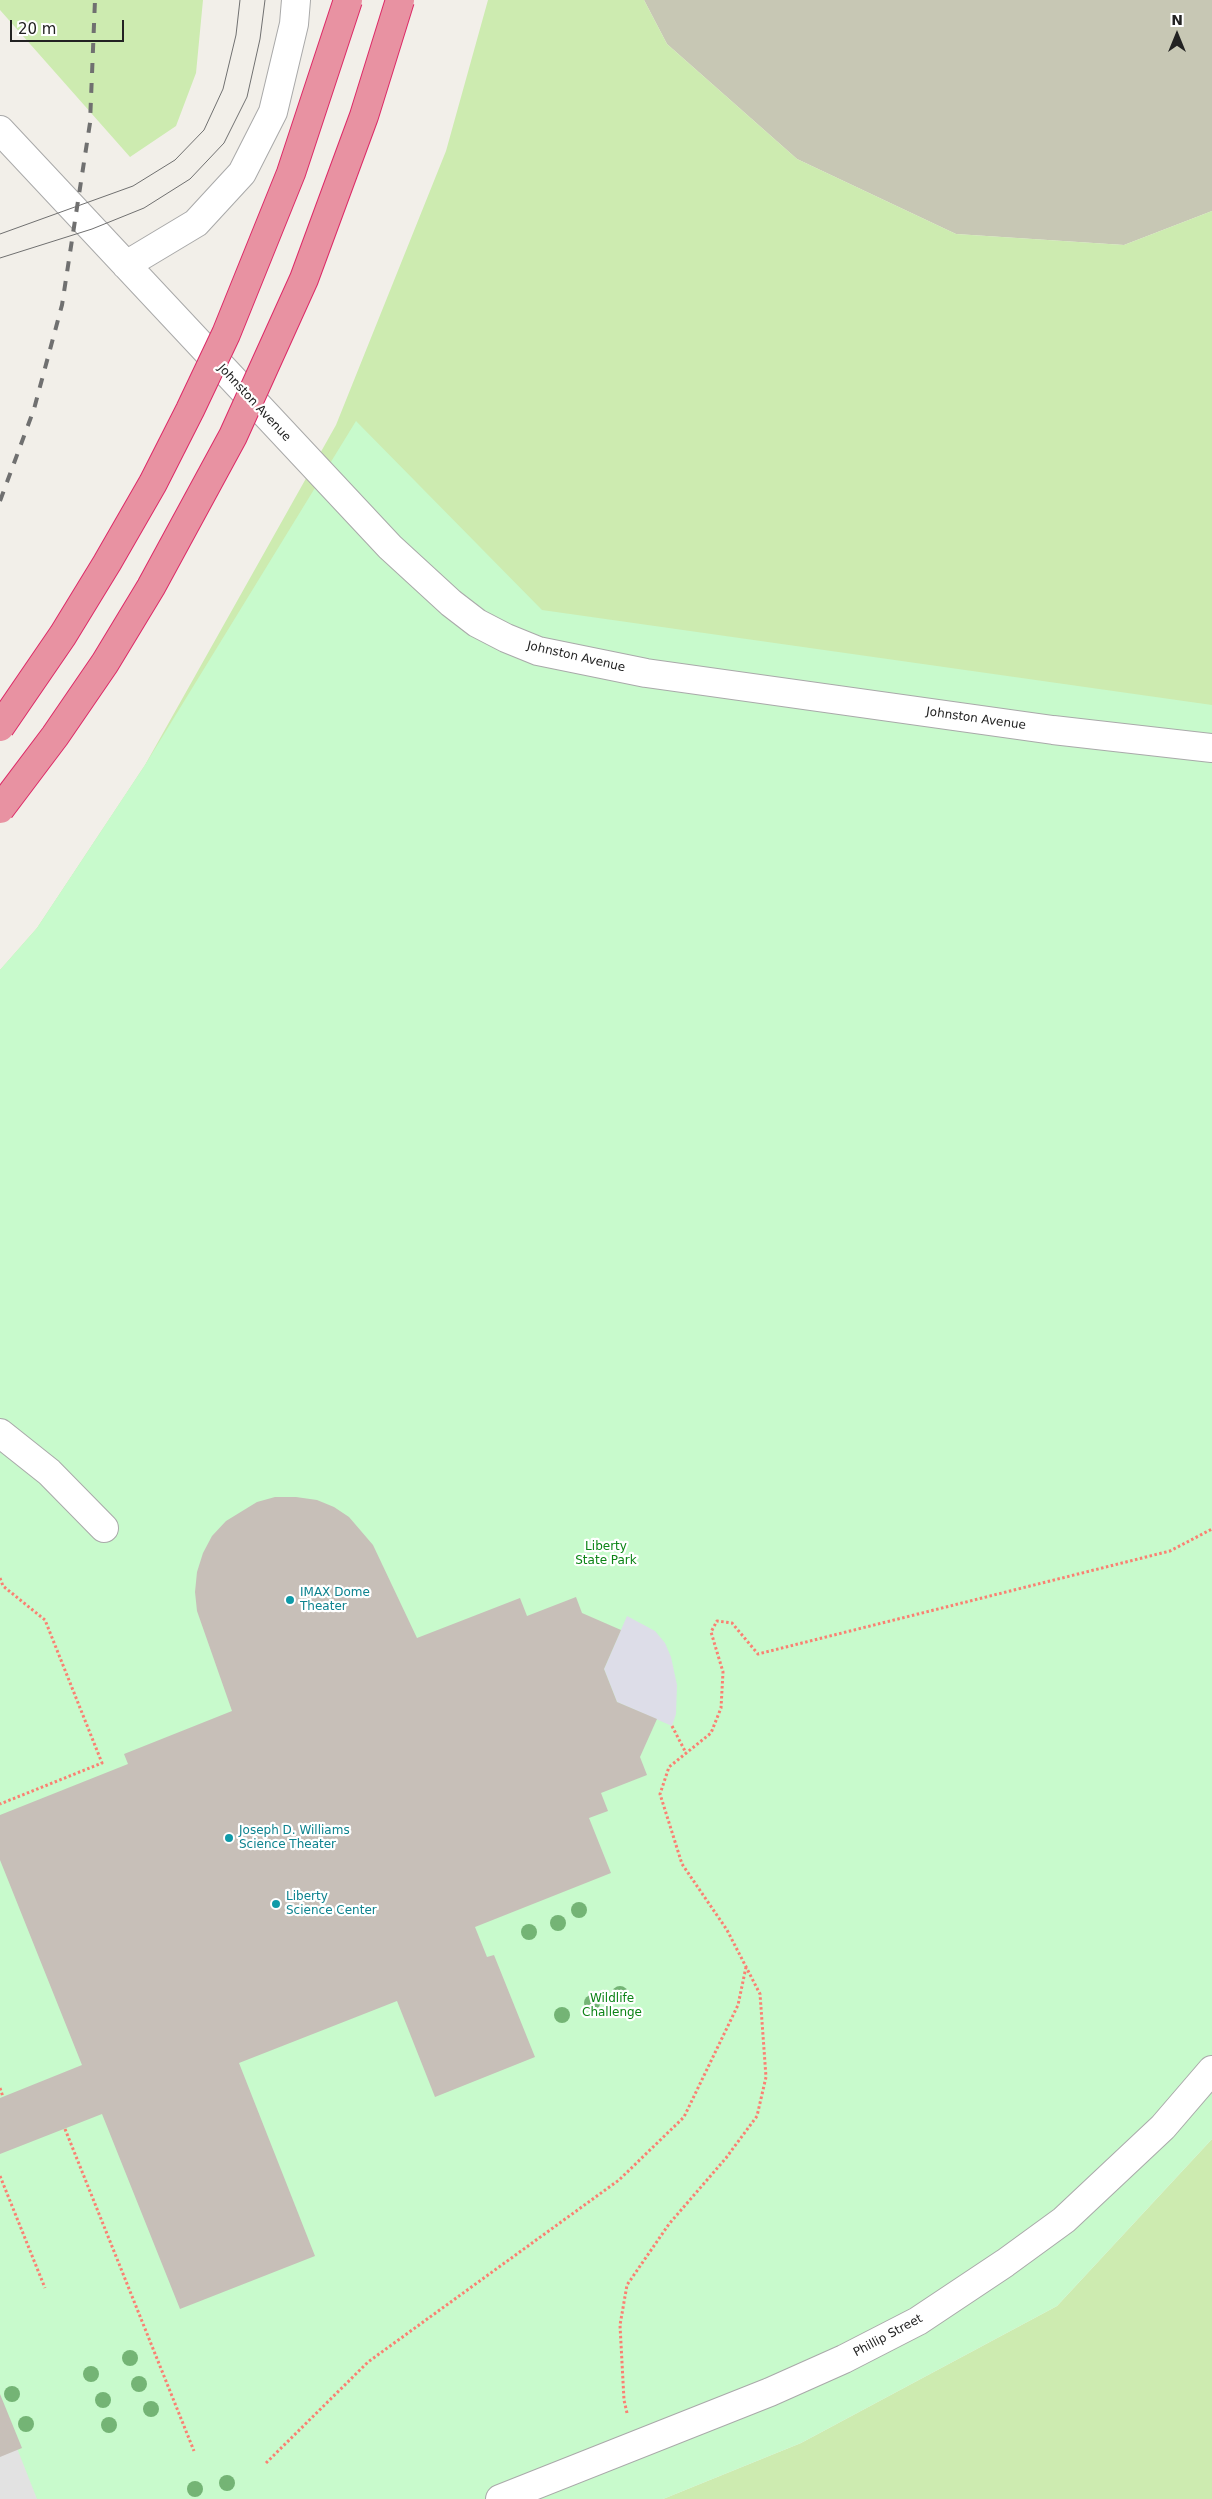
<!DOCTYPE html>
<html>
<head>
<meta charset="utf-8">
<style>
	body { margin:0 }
	#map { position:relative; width:1212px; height:2499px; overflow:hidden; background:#f2efe9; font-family:"DejaVu Sans",sans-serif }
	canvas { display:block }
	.north { position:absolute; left:1152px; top:10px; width:50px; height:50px; -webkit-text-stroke:4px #fff; paint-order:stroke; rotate:0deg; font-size:14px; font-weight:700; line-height:20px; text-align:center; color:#222 }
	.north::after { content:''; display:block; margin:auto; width:18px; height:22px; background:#222; clip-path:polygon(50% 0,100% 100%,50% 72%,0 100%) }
	.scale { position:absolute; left:10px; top:20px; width:114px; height:22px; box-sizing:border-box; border:2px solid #222; border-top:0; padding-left:6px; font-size:15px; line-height:18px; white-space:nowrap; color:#222; -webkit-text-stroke:4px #fff; paint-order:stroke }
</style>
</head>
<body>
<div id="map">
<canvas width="1212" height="2499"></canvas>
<div class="north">N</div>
<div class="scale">20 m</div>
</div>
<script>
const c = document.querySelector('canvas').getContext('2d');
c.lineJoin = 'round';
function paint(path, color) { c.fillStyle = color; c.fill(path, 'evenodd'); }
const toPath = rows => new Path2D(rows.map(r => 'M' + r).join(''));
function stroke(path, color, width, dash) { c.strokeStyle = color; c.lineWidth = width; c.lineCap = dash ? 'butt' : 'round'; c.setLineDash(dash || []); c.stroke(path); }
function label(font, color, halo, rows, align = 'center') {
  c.font = font + ' "DejaVu Sans",sans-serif'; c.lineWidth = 4.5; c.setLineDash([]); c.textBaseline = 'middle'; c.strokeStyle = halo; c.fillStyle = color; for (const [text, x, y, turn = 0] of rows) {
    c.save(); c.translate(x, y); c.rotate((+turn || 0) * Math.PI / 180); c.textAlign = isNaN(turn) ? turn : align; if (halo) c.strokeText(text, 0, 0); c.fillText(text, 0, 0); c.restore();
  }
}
paint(toPath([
	[644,0,1212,0,1212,211,1124,245,956,234,797,159,667,44]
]), '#c7c7b4');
paint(toPath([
	[0,0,203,0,196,73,176,126,130,157,0,10],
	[488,0,644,0,667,44,797,159,956,234,1124,245,1212,211,1212,1350,0,970,37,928,145,765,336,425,446,151],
	[1212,2139,1212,2499,663,2499,801,2443,1057,2306]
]), '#cdebb0');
paint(toPath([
	[356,421,542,610,1212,705,1212,2139,1057,2306,801,2443,663,2499,0,2499,0,970,37,928,145,765]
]), '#c8facc');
paint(toPath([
	[0,2405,37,2499,0,2499]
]), '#e2e2e2');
paint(toPath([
	[627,1616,655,1631,665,1643,671,1657,677,1685,676,1714,672,1726,617,1702,604,1669]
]), '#dddde8');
paint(toPath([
	[275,1497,296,1497,317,1500,334,1507,349,1517,373,1545,417,1638,520,1598,527,1616,576,1597,582,1613,621,1630,604,1669,617,1702,657,1719,640,1757,647,1775,601,1793,608,1811,589,1818,611,1873,475,1927,487,1957,494,1955,535,2057,435,2097,397,2001,239,2063,315,2256,180,2309,102,2114,0,2154,0,2098,82,2065,0,1860,0,1815,128,1764,124,1754,232,1711,197,1611,195,1592,197,1572,203,1553,212,1536,226,1521,257,1502],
	[0,2394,22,2448,0,2457]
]), '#c7bfb8');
const minor = toPath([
	[0,130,390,547,451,603,477,623,506,638,538,651,646,673,1053,730,1212,748],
	[126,265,196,223,242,173,273,112,294,24,296,0],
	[0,1433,49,1472,104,1528],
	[500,2499,770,2392,844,2359,918,2321,1005,2263,1064,2220,1163,2127,1212,2070]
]);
stroke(minor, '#a9a9a9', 30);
stroke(toPath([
	[0,1578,3,1586,45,1620,102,1763,0,1804],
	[672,1726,686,1753],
	[0,2088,3,2097],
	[65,2129,194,2451],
	[0,2176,45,2288],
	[627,2413,624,2400,620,2325,627,2285,669,2224,726,2158,757,2116,766,2077,760,1994,727,1930,682,1864,660,1794,669,1767,711,1733,721,1708,723,1672,711,1632,717,1621,732,1623,758,1654,1170,1551,1212,1529],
	[266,2463,368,2362,619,2180,684,2117,738,2005,746,1967]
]), '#fa8072', 3, [2.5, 2.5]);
stroke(minor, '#fff', 28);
stroke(toPath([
	[0,234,133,186,175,160,204,130,223,89,236,35,240,0],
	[0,258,92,229,144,208,190,179,224,143,247,97,260,39,265,0]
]), '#707070', 1);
stroke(toPath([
	[0,501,34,409,62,305,90,123,95,0]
]), '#707070', 4, [10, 10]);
const highwayBridge = toPath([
	[0,727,63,635,107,563,153,483,190,410,226,334,291,173,348,0],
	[0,809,55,736,105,663,151,587,233,436,304,279,364,116,400,0]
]);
stroke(highwayBridge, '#dc2a67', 30, []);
stroke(highwayBridge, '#e892a2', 28);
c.fillStyle = '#74b475';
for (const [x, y] of [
	[579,1910],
	[558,1923],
	[529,1932],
	[620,1994],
	[592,2003],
	[562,2015],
	[130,2358],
	[91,2374],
	[139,2384],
	[12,2394],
	[103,2400],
	[151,2409],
	[26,2424],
	[109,2425],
	[227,2483],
	[195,2489]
]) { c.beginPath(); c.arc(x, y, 8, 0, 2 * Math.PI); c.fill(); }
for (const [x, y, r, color] of [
	[290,1600,5,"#0f9aa8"],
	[229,1838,5,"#0f9aa8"],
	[276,1904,5,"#0f9aa8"]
]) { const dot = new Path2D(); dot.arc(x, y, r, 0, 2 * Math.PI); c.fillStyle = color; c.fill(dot); stroke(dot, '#fff', 2); }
label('12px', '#222', '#fff', [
	["Johnston Avenue",254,403,47],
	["Johnston Avenue",576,657,13],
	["Johnston Avenue",976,719,8],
	["Phillip Street",888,2336,-28]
]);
label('12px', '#0c8416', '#fff', [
	["Liberty",606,1547],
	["State Park",606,1561],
	["Wildlife",612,1999],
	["Challenge",612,2013]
]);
label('12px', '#0d838f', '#fff', [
	["IMAX Dome",300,1593],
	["Theater",300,1607],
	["Joseph D. Williams",239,1831],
	["Science Theater",239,1845],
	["Liberty",286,1897],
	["Science Center",286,1911]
], 'left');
</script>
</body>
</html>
